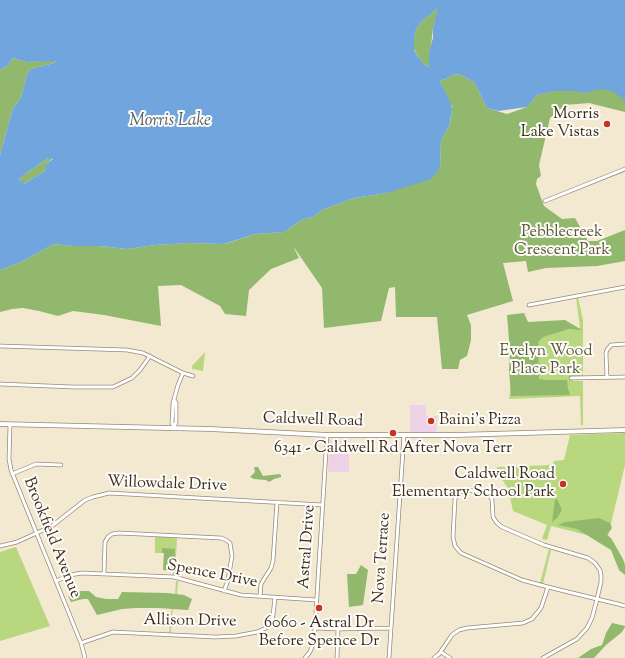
<!DOCTYPE html>
<html>
<head>
<meta charset="utf-8">
<style>
	body { margin:0 }
	canvas { display:block; background:#f2e9d0 }
</style>
</head>
<body>
<canvas width="625" height="658"></canvas>
<script>
const c = document.querySelector('canvas').getContext('2d');
c.lineJoin = 'round';
function paint(path, color) { c.fillStyle = color; c.fill(path, 'evenodd'); }
const toPath = rows => new Path2D(rows.map(r => 'M' + r).join(''));
function stroke(path, color, width, dash) { c.strokeStyle = color; c.lineWidth = width; c.lineCap = dash ? 'butt' : 'round'; c.setLineDash(dash || []); c.stroke(path); }
function label(font, color, halo, rows, align = 'center') {
  c.font = font + ' "Sorts Mill Goudy",serif'; c.lineWidth = 4; c.setLineDash([]); c.textBaseline = 'middle'; c.strokeStyle = halo; c.fillStyle = color; for (const [text, x, y, turn = 0] of rows) {
    c.save(); c.translate(x, y); c.rotate((+turn || 0) * Math.PI / 180); c.textAlign = isNaN(turn) ? turn : align; if (halo) c.strokeText(text, 0, 0); c.fillText(text, 0, 0); c.restore();
  }
}
paint(toPath([
	[410,405,426,405,426,416,437,416,436,433,410,432],
	[329,440,349,441,349,472,328,472]
]), '#eed0e7');
paint(toPath([
	[576,297,578,297,583,320,583,376,573,376,573,381,583,381,583,425,581,425,580,396,509,399,519,330,580,328],
	[205,352,203,371,192,369,192,366],
	[625,433,625,465,607,540,551,526,547,540,542,539,547,525,513,511,508,488,496,471,497,467,553,465,554,461,564,460,570,435],
	[155,536,177,538,175,576,173,575,173,571,163,570,164,553,155,553],
	[16,547,50,626,0,641,0,552],
	[549,549,551,550,543,584,540,583],
	[176,581,178,581,177,595,172,614,171,633,169,633,171,613,175,595]
]), '#b8d77e');
paint(toPath([
	[439,7,433,28,431,46,429,52,429,66,427,67,418,57,414,49,414,39,416,30,420,23],
	[13,58,27,62,58,60,54,63,31,69,27,74,21,98,13,108,0,155,0,70,7,66],
	[459,74,474,82,487,108,507,114,527,107,537,95,554,91,598,86,625,93,625,112,589,103,565,105,550,118,539,165,541,176,537,179,536,184,544,206,562,219,575,218,588,241,597,241,625,230,625,261,597,266,546,268,528,272,526,261,503,263,513,301,467,315,471,325,471,340,467,356,460,360,458,369,442,369,437,317,396,317,395,287,389,288,381,321,324,328,322,288,293,246,299,258,271,269,249,290,246,316,225,314,220,306,181,285,158,286,161,326,104,315,73,311,58,316,39,311,23,308,12,309,0,312,0,270,19,263,54,244,73,246,100,246,127,249,155,245,188,243,225,244,255,234,284,232,301,220,313,217,322,210,354,198,387,193,440,168,441,140,449,126,451,117,452,107,440,82,441,80,446,79,452,75],
	[48,158,53,158,46,164,46,170,24,184,20,181,19,179,28,172],
	[524,313,528,322,565,320,582,330,569,329,543,337,538,342,539,379,545,380,567,380,568,389,569,391,570,395,511,396,509,370,510,353,507,315],
	[254,467,258,467,263,476,280,474,281,475,281,477,274,479,269,482,266,480,254,479,250,477,255,472],
	[557,499,562,510,557,518,552,522,555,500],
	[599,518,610,523,612,528,607,535,611,538,623,559,625,565,625,575,619,570,611,550,577,529,558,525,565,522],
	[162,548,175,549,174,571,163,570,164,553,162,553],
	[361,565,368,570,363,605,349,607,347,574,356,574],
	[81,591,89,591,96,597,106,599,118,599,122,592,167,593,184,595,192,599,188,610,158,608,136,608,122,609,97,615,88,599,83,599,71,602,68,596],
	[612,623,625,626,625,627,622,632,606,645,594,658,578,658,591,649,602,645,606,633]
]), '#92b86d');
paint(toPath([
	[0,0,625,0,625,101,614,92,602,89,583,93,575,91,555,91,537,95,527,107,498,111,487,108,474,82,459,74,452,75,446,79,441,80,440,82,450,101,452,109,451,116,449,126,441,140,440,168,431,179,387,193,354,198,322,210,313,217,301,220,284,232,255,234,224,244,188,243,155,245,127,249,100,246,73,246,54,244,19,263,0,270,0,155,13,108,21,98,27,74,31,69,54,63,57,61,27,62,13,58,7,66,0,70],
	[438,8,433,28,433,38,429,52,429,66,427,67,418,57,414,50,414,39,416,30,420,23],
	[48,158,53,159,46,164,46,170,24,184,23,181,20,181,19,179,28,172]
]), '#71a5de');
const minor = toPath([
	[545,201,625,169],
	[529,305,625,287],
	[0,346,127,350,143,353,183,373,193,376],
	[571,378,625,377],
	[607,378,606,353,607,350,611,345,625,344],
	[0,384,73,387,113,387,132,378,140,370,150,356],
	[10,424,9,459,11,470,81,643,85,658],
	[174,428,172,423,173,403,178,385,183,373],
	[174,428,176,422,176,403,175,401],
	[12,474,36,464,61,465],
	[0,546,17,542,52,526,85,500,93,497,109,493,323,505],
	[104,574,105,542,108,537,112,534,119,533,221,538,226,540,230,543,232,556,228,580,224,591],
	[56,581,70,575,82,573,174,577,241,595,317,600],
	[260,596,261,584,271,568,273,561,277,502],
	[315,628,338,629,390,628],
	[81,643,113,632,215,637,236,636,257,632,266,628,270,624,273,616,275,597],
	[441,652,450,658],
	[305,658,310,652,313,644,315,628,327,435],
	[337,658,338,629],
	[389,658,404,435],
	[434,658,439,654,452,635,459,630,467,628,523,623,532,619,541,608,548,587],
	[543,658,577,639,587,628,592,618,597,599,601,582,601,575,600,570,595,563,588,558,544,545,502,527,497,523,493,517,492,499,487,492,468,490,460,492,455,499,453,537,455,546,461,553,522,580,548,587,597,599,618,604,625,606]
]);
const tertiary = toPath([
	[0,424,210,429,327,435,456,435,625,430]
]);
stroke(minor, '#968a77', 4.5);
stroke(tertiary, '#968a77', 5.5);
stroke(minor, '#fff', 3);
stroke(tertiary, '#fff', 4);
for (const [x, y, r, color] of [
	[607,124,4,"#c8321e"],
	[431,421,4,"#c8321e"],
	[393,433,4,"#c8321e"],
	[563,484,4,"#c8321e"],
	[319,608,4,"#c8321e"]
]) { const dot = new Path2D(); dot.arc(x, y, r, 0, 2 * Math.PI); c.fillStyle = color; c.fill(dot); stroke(dot, '#fdfcf7', 1.5); }
label('16px', '#3b2a1e', '#fdfcf7', [
	["Morris",599,115],
	["Lake Vistas",599,133],
	["Baini's Pizza",439,421,"left"],
	["6341 - Caldwell Rd After Nova Terr",393,449,"center"],
	["Caldwell Road",555,475],
	["Elementary School Park",555,493],
	["6060 - Astral Dr",319,624,"center"],
	["Before Spence Dr",319,642,"center"]
], 'right');
label('16px', '#5a5536', '#fdfcf7', [
	["Pebblecreek",562,233],
	["Crescent Park",562,251],
	["Evelyn Wood",546,352],
	["Place Park",546,370]
]);
label('16px', '#3b2a1e', '#fdfcf7', [
	["Caldwell Road",313,421,2],
	["Willowdale Drive",167,485,2],
	["Brookfield Avenue",51,538,68],
	["Astral Drive",308,547,-86],
	["Nova Terrace",383,558,-86],
	["Spence Drive",212,575,11],
	["Allison Drive",190,622,1]
]);
label('italic 17px', '#515b6b', '#fdfcf7', [
	["Morris Lake",170,122]
]);
</script>
</body>
</html>
